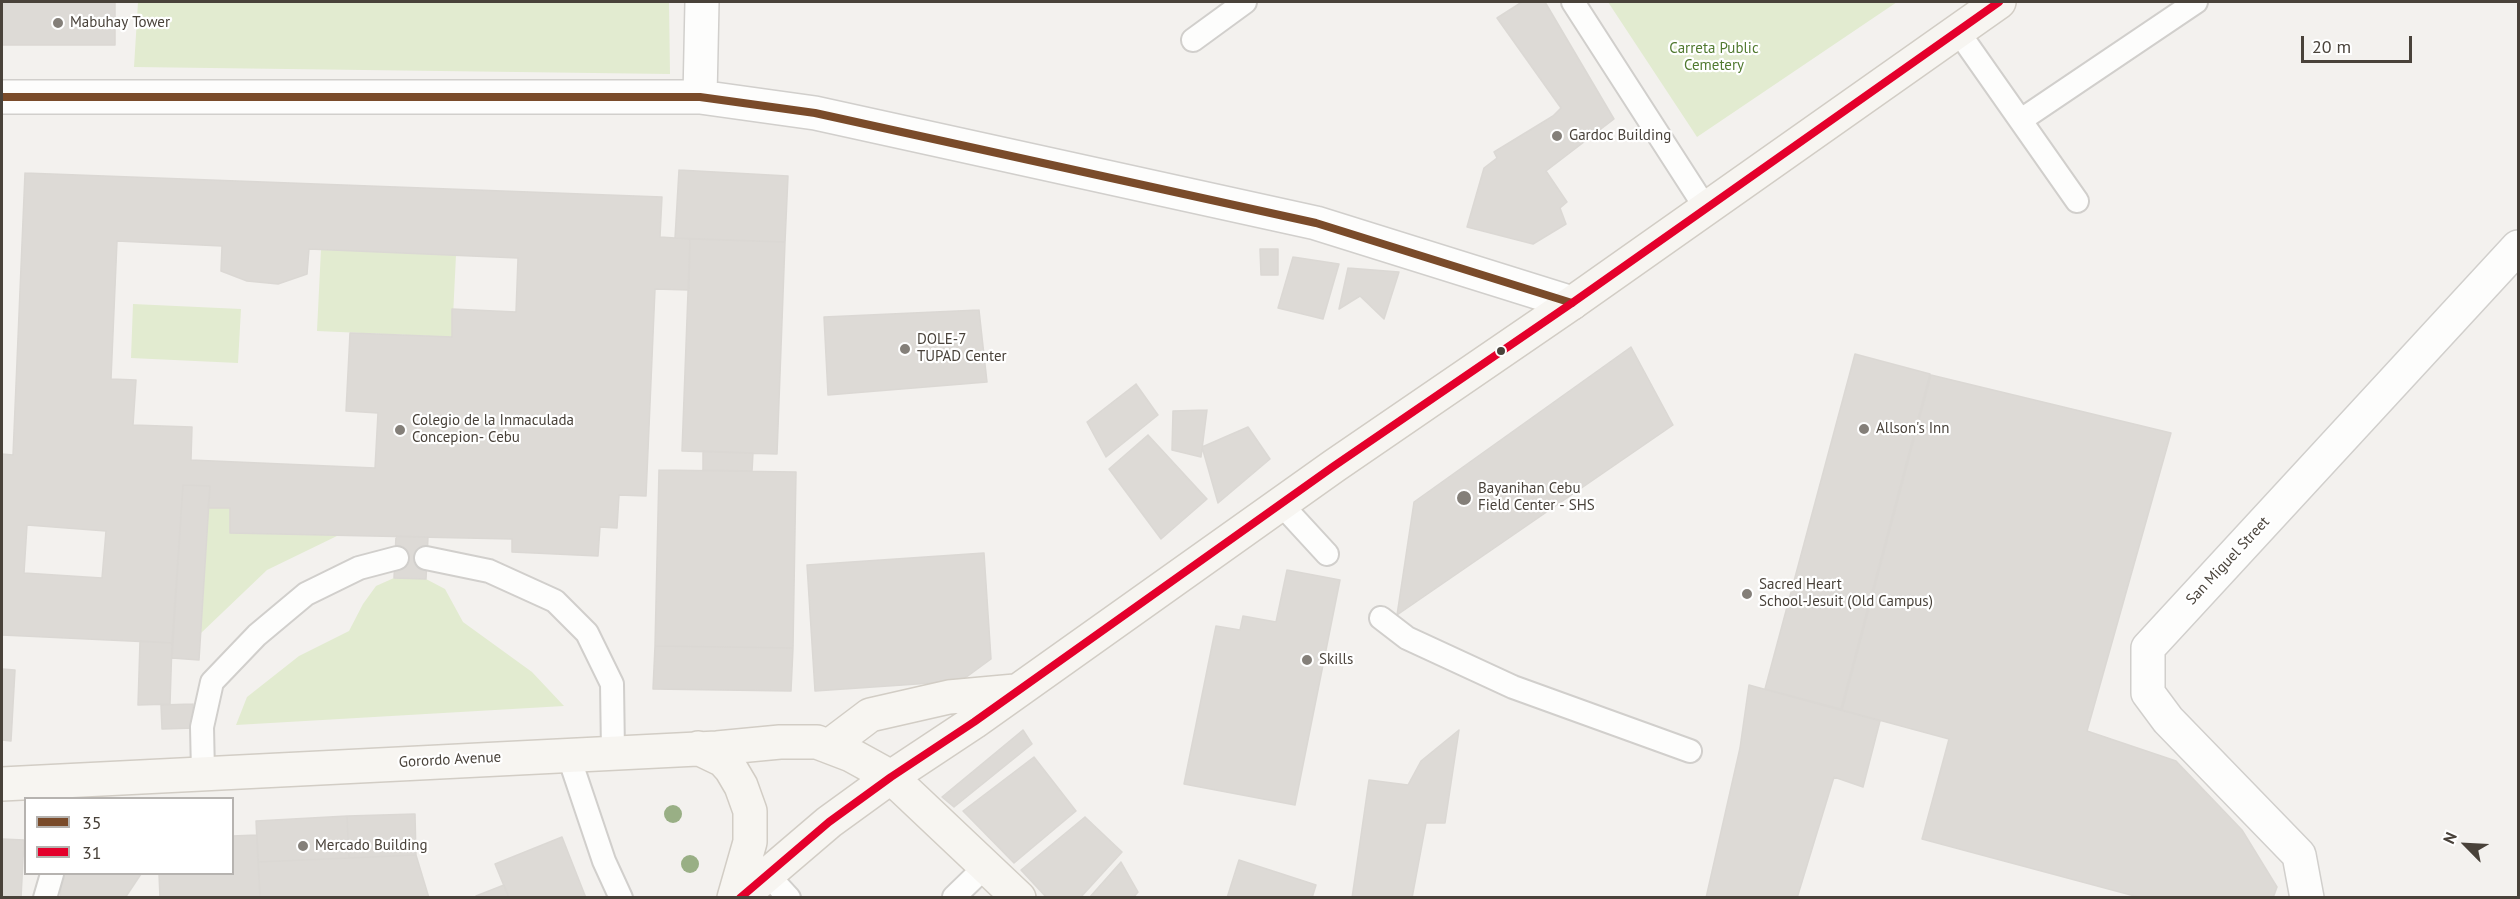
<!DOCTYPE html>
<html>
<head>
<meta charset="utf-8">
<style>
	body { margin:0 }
	#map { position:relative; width:2520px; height:899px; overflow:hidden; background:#f3f1ee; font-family:"PT Sans",sans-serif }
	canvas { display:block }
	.frame { position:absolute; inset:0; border:3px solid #49423a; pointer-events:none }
	.legend { position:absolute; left:24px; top:797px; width:210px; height:78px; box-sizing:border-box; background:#fff; border:2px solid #b6b3b0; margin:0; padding:8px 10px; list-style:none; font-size:18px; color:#49423a }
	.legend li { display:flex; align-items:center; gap:12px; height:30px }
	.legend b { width:30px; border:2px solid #b6b3b0 }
	.north { position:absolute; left:2436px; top:815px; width:60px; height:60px; -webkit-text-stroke:4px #fff; paint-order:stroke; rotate:294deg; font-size:16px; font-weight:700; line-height:24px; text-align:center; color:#49423a }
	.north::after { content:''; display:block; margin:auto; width:21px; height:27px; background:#49423a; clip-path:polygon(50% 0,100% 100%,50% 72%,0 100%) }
	.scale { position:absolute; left:2301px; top:36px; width:111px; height:27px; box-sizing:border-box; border:3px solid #49423a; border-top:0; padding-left:8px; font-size:18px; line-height:21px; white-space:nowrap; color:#49423a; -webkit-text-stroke:4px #fff; paint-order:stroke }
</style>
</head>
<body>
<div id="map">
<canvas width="2520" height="899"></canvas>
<div class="frame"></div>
<ul class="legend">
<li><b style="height:8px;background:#7a4b2a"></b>35</li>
<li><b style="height:8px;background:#e4002b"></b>31</li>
</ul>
<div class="north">N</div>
<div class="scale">20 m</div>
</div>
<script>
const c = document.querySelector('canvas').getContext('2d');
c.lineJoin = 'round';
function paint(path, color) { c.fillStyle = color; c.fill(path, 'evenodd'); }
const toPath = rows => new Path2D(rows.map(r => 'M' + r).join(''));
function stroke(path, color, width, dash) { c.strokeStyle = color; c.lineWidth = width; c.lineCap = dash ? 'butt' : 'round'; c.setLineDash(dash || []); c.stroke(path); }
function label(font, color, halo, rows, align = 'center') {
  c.font = font + ' "PT Sans",sans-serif'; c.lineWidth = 4.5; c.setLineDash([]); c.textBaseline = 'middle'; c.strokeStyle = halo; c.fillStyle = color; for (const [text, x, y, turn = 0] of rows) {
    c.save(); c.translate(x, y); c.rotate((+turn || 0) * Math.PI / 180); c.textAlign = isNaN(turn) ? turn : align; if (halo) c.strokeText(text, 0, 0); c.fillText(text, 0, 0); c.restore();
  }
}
paint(toPath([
	[138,2,669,2,670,74,134,67],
	[1608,2,1897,2,1697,137],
	[321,249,456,255,452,337,317,331],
	[133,304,241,309,238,363,131,358],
	[208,508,230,508,230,533,339,535,267,570,200,634],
	[394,578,426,579,445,589,463,622,532,672,564,706,236,725,247,697,299,656,349,631,363,604,376,586]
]), '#e2ebd0');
const building = toPath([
	[2,2,115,2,115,45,2,45,2,2],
	[1522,2,1545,2,1614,119,1546,171,1567,202,1560,208,1566,224,1533,244,1467,227,1484,168,1497,158,1494,152,1553,116,1561,108,1497,18,1522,2],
	[679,170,788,176,785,242,675,238,679,170],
	[25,173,662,197,660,237,690,239,689,290,655,289,646,496,619,495,617,528,600,527,598,556,512,552,512,539,230,533,230,508,208,508,210,486,183,485,172,643,2,635,2,454,13,455,25,173],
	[117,241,222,246,221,271,247,281,278,284,307,274,309,249,518,258,516,312,452,309,452,337,350,333,346,411,378,413,375,468,191,460,192,427,133,425,136,380,111,379,117,241],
	[27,525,106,531,102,578,24,573,27,525],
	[690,239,785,242,777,454,682,451,690,239],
	[1260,249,1278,249,1278,275,1261,275,1260,249],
	[1293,257,1339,264,1323,319,1278,308,1293,257],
	[1348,268,1399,272,1384,319,1360,296,1339,309,1348,268],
	[979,310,987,382,828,395,824,317,979,310],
	[1631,347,1673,425,1397,615,1414,502,1631,347],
	[1855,354,1930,374,1841,709,1765,689,1855,354],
	[1931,375,2171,433,2087,731,2176,761,2242,830,2277,887,2273,898,2142,898,1922,839,1949,739,1842,710,1931,375],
	[1136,384,1158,415,1106,457,1087,422,1136,384],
	[1207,410,1201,457,1172,450,1173,411,1207,410],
	[1248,427,1270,459,1218,503,1202,447,1248,427],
	[1148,435,1207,499,1161,539,1109,469,1148,435],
	[703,451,753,453,752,471,703,470,703,451],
	[659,470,796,472,793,648,655,646,659,470],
	[183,485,210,486,199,660,172,658,183,485],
	[396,536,428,537,426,579,394,578,396,536],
	[984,553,991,659,961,681,815,691,807,565,984,553],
	[1287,570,1340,580,1295,805,1184,784,1216,626,1240,630,1243,616,1276,622,1287,570],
	[140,641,172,643,170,704,138,705,140,641],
	[655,646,793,648,791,691,653,689,655,646],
	[2,669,15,670,11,741,2,740,2,669],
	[1749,685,1880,721,1863,787,1834,777,1797,898,1706,898,1740,748,1749,685],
	[193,704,194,728,162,729,161,705,193,704],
	[1023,730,1032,744,954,807,942,797,1023,730],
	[1459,730,1445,823,1426,823,1412,898,1352,898,1369,780,1408,785,1421,761,1459,730],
	[1034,757,1076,811,1014,863,963,811,1034,757],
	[415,814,416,855,349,858,347,816,415,814],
	[347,816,349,858,258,862,256,821,347,816],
	[1085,817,1122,852,1080,898,1047,898,1021,870,1085,817],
	[257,835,260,897,160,898,159,874,232,874,232,836,257,835],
	[562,837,586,898,509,898,495,864,562,837],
	[2,839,24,840,21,898,2,898,2,839],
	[416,855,429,898,260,898,258,862,416,855],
	[1239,860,1316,885,1312,898,1227,898,1239,860],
	[1121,862,1138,892,1133,898,1089,898,1121,862],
	[62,874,141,874,125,898,60,898,62,874],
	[504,885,509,898,476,898,476,896,504,885]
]);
paint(building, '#dddad6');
stroke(building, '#dbd8d4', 1.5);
const lane = toPath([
	[1573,2,1705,207],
	[1957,30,2077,201],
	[1193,40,1245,2],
	[2021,120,2196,2],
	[1281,504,1327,554],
	[426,558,489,571,555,601,587,633,612,684,613,752],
	[1381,618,1407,638,1513,687,1690,751],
	[568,754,604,861,621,898],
	[203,773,202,727,212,682,257,635,306,594,359,568,397,558],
	[766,873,789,898],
	[954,897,986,866],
	[45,898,52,874]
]);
const street = toPath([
	[2,97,700,97,815,113,1316,223,1572,303],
	[700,97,702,2],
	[2307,898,2299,855,2168,720,2148,693,2148,648,2518,247]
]);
const secondary = toPath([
	[829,746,870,715,949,697,1015,691],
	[698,748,723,760,731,769,741,786,750,811,750,842,734,898],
	[2,784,717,748,780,742,817,742,851,755,891,777,1019,898],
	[740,898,829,822,891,777,974,722,1334,466,1572,303,1999,2]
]);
stroke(lane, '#d1cfcc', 26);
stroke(street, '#d1cfcc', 36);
stroke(secondary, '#d2cdc5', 36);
stroke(lane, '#fdfdfc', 22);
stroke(street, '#fdfdfc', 33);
stroke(secondary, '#f7f5f1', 33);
stroke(toPath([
	[2,97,700,97,815,113,1316,223,1572,303]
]), '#7a4b2a', 8);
stroke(toPath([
	[740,898,829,822,891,777,974,722,1334,466,1572,303,1999,2]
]), '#e4002b', 8);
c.fillStyle = '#99af85';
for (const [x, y] of [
	[673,814],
	[690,864]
]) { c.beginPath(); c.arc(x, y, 9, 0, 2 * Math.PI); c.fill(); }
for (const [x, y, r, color] of [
	[58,23,6,"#847f79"],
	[1557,136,6,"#847f79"],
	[905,349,6,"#847f79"],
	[1501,351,5,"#49423a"],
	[1864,429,6,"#847f79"],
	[400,430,6,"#847f79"],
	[1464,498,8,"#847f79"],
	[1747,594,6,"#847f79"],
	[1307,660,6,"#847f79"],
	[303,846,6,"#847f79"]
]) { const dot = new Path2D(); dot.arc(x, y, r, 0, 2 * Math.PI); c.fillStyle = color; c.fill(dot); stroke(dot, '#fff', 2); }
label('15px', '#49423a', '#fff', [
	["Mabuhay Tower",70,23],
	["Gardoc Building",1569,136],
	["DOLE-7",917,340],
	["TUPAD Center",917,357],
	["Colegio de la Inmaculada",412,421],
	["Concepion- Cebu",412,438],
	["Allson's Inn",1876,429],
	["Bayanihan Cebu",1478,489],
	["Field Center - SHS",1478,506],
	["Sacred Heart",1759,585],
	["School-Jesuit (Old Campus)",1759,602],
	["Skills",1319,660],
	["Mercado Building",315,846]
], 'left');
label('15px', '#50792f', '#fff', [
	["Carreta Public",1714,49],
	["Cemetery",1714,66]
]);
label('15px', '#49423a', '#fff', [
	["San Miguel Street",2228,561,-47],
	["Gorordo Avenue",450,760,-3]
]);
</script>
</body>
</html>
